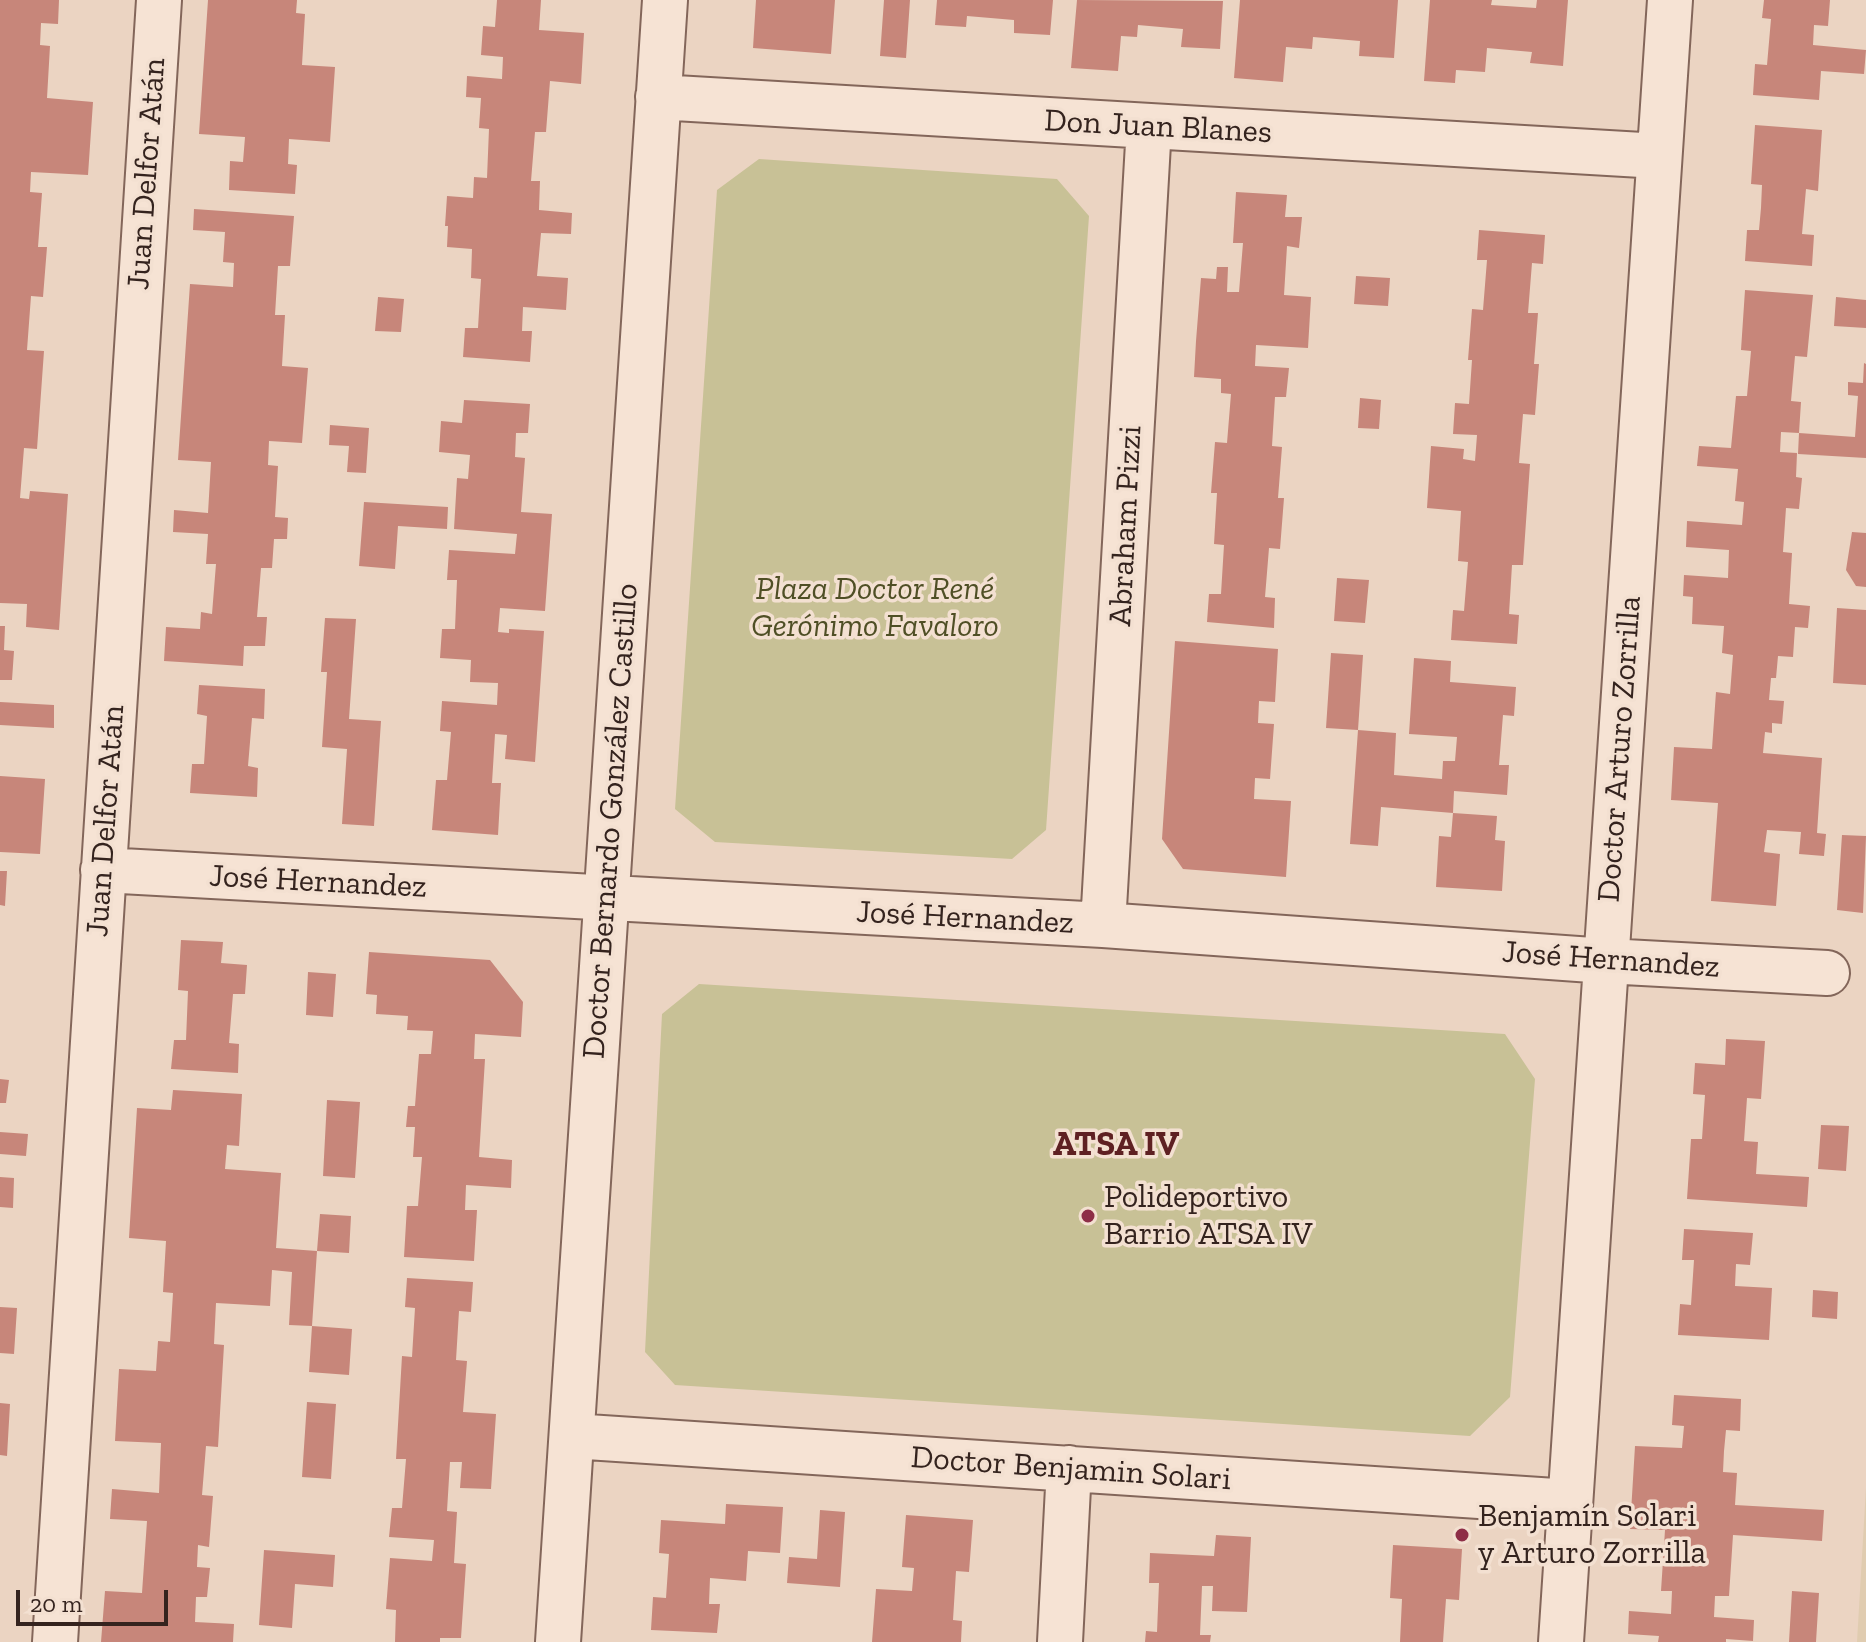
<!DOCTYPE html>
<html>
<head>
<meta charset="utf-8">
<style>
	body { margin:0 }
	#map { position:relative; width:1866px; height:1642px; overflow:hidden; background:#ebd4c2; font-family:"Zilla Slab",serif }
	canvas { display:block }
	.scale { position:absolute; left:16px; top:1590px; width:152px; height:36px; box-sizing:border-box; border:4px solid #34231e; border-top:0; padding-left:10px; font-size:24px; line-height:28px; white-space:nowrap; color:#34231e; -webkit-text-stroke:6px #f3e0d1; paint-order:stroke }
</style>
</head>
<body>
<div id="map">
<canvas width="1866" height="1642"></canvas>
<div class="scale">20 m</div>
</div>
<script>
const c = document.querySelector('canvas').getContext('2d');
c.lineJoin = 'round';
function paint(path, color) { c.fillStyle = color; c.fill(path, 'evenodd'); }
const toPath = rows => new Path2D(rows.map(r => 'M' + r).join(''));
function stroke(path, color, width, dash) { c.strokeStyle = color; c.lineWidth = width; c.lineCap = dash ? 'butt' : 'round'; c.setLineDash(dash || []); c.stroke(path); }
function label(font, color, halo, rows, align = 'center') {
  c.font = font + ' "Zilla Slab",serif'; c.lineWidth = 7; c.setLineDash([]); c.textBaseline = 'middle'; c.strokeStyle = halo; c.fillStyle = color; for (const [text, x, y, turn = 0] of rows) {
    c.save(); c.translate(x, y); c.rotate((+turn || 0) * Math.PI / 180); c.textAlign = isNaN(turn) ? turn : align; if (halo) c.strokeText(text, 0, 0); c.fillText(text, 0, 0); c.restore();
  }
}
paint(toPath([
	[1866,1488,1866,1642,1857,1642]
]), '#e0ccb0');
paint(toPath([
	[759,159,1057,179,1089,216,1046,830,1012,859,715,842,675,809,717,190],
	[699,984,1505,1034,1535,1079,1510,1397,1470,1436,675,1385,645,1352,662,1014]
]), '#c8c196');
paint(toPath([
	[0,0,59,0,58,24,41,23,40,45,50,46,47,98,93,102,88,175,31,172,30,192,42,193,38,247,47,247,43,297,31,296,27,350,44,351,37,449,24,448,20,498,29,499,30,491,68,494,59,630,26,627,27,604,0,603],
	[208,0,297,0,296,13,305,14,302,65,335,67,330,142,289,139,288,164,297,165,295,194,229,190,230,161,243,162,245,137,199,134],
	[497,0,541,0,539,30,584,33,581,84,550,81,546,132,535,132,531,181,540,181,539,210,572,213,571,234,541,233,537,276,568,278,566,310,523,307,522,331,532,331,530,362,463,357,465,328,478,328,481,279,471,278,472,249,447,247,448,226,445,226,447,196,473,198,474,177,487,178,489,129,479,128,481,98,466,97,467,76,502,79,503,57,481,55,483,26,495,27],
	[756,0,835,0,831,54,753,48],
	[884,0,910,0,906,58,880,56],
	[937,0,1053,0,1050,35,1014,33,1014,20,967,16,966,27,935,25],
	[1077,0,1223,1,1220,49,1181,47,1183,29,1138,25,1137,37,1121,36,1118,71,1071,68],
	[1240,0,1398,0,1394,58,1359,56,1360,41,1313,37,1312,49,1286,47,1283,82,1234,78],
	[1430,0,1492,0,1491,5,1536,8,1537,0,1568,0,1563,66,1530,63,1532,52,1487,48,1485,72,1456,70,1455,83,1424,81],
	[1764,0,1830,0,1828,26,1814,25,1813,45,1866,50,1864,74,1821,71,1819,100,1753,95,1755,64,1767,65,1771,19,1762,18],
	[1755,125,1822,130,1818,191,1806,189,1802,234,1814,235,1812,266,1745,261,1747,230,1759,230,1761,208,1762,185,1751,184],
	[1236,192,1287,195,1285,217,1302,217,1299,248,1287,246,1284,295,1311,297,1308,348,1256,345,1255,366,1289,368,1286,397,1275,397,1272,446,1282,447,1278,498,1284,498,1280,549,1269,548,1265,597,1275,598,1274,628,1207,622,1209,594,1221,594,1224,545,1214,544,1217,493,1211,493,1215,442,1227,443,1231,394,1221,393,1221,379,1194,377,1196,341,1201,278,1216,279,1217,267,1228,267,1227,292,1239,292,1243,243,1233,243],
	[194,209,294,216,290,266,278,266,275,315,285,315,282,366,308,368,302,443,269,441,268,465,278,466,275,517,288,518,287,539,274,539,272,568,261,568,257,617,267,617,265,646,244,646,243,666,164,661,166,627,200,629,201,612,212,614,216,564,206,564,208,534,173,532,174,510,208,513,211,462,178,460,190,284,233,287,234,263,223,262,225,232,193,230],
	[1479,230,1545,235,1543,264,1532,263,1528,313,1538,313,1534,364,1539,364,1535,415,1523,414,1519,463,1530,464,1525,536,1523,565,1512,565,1509,614,1519,615,1517,644,1451,640,1453,610,1464,611,1468,562,1458,561,1461,511,1427,508,1431,446,1464,449,1463,459,1475,461,1477,435,1453,434,1455,403,1469,404,1472,360,1468,360,1472,309,1483,310,1487,260,1477,260],
	[1356,276,1390,278,1388,306,1354,304],
	[1745,290,1813,295,1807,357,1795,356,1791,401,1801,402,1799,433,1781,432,1780,452,1797,453,1796,477,1802,478,1799,509,1786,508,1783,552,1792,553,1789,604,1810,606,1808,628,1795,627,1793,657,1778,656,1776,678,1771,678,1769,700,1784,701,1782,724,1772,723,1772,733,1765,732,1763,753,1822,758,1817,833,1826,834,1824,856,1799,854,1801,832,1767,830,1764,852,1780,854,1776,906,1711,901,1718,803,1671,800,1674,747,1712,749,1716,692,1730,694,1733,655,1722,653,1724,626,1692,624,1693,597,1683,596,1684,575,1728,578,1729,550,1686,547,1687,521,1742,525,1744,502,1735,501,1738,469,1697,466,1699,446,1731,448,1736,396,1747,396,1751,351,1741,350],
	[378,297,404,299,401,332,375,331],
	[1836,297,1866,300,1866,328,1834,326],
	[1864,363,1866,364,1866,458,1798,454,1799,433,1855,437,1858,396,1848,395,1848,382,1863,383],
	[1360,398,1381,400,1379,429,1358,428],
	[464,400,530,404,528,433,516,433,515,457,525,458,521,512,552,514,545,611,500,608,498,632,509,633,509,629,544,631,535,762,505,759,507,735,495,734,492,783,501,783,498,835,432,830,436,780,447,780,451,732,440,731,442,701,497,705,498,683,470,682,471,660,440,658,442,629,455,629,457,580,447,580,449,550,515,554,517,534,454,529,457,478,468,479,470,455,439,452,441,421,462,423],
	[330,425,369,428,366,473,347,472,349,446,329,445],
	[364,502,448,507,447,529,398,526,395,569,359,566],
	[1852,532,1866,533,1866,587,1856,586,1846,570],
	[1337,578,1369,580,1365,623,1334,621],
	[1837,608,1866,610,1866,685,1833,683],
	[325,618,356,619,349,719,381,721,374,826,342,824,347,749,322,747,327,672,321,672],
	[0,626,5,626,4,650,14,651,12,680,0,680],
	[1175,641,1278,649,1275,702,1259,701,1258,723,1274,724,1270,779,1255,778,1254,799,1291,801,1286,877,1183,869,1162,839],
	[1331,653,1363,655,1358,730,1326,728],
	[1414,658,1451,661,1450,682,1516,687,1514,716,1503,715,1499,765,1509,765,1507,795,1454,791,1453,813,1497,816,1495,840,1505,841,1502,891,1436,887,1439,836,1451,837,1453,813,1381,807,1378,846,1350,844,1358,730,1396,733,1394,775,1442,779,1443,761,1455,761,1457,737,1409,734],
	[199,685,265,689,264,719,252,718,248,766,258,768,257,797,190,793,192,764,204,764,207,716,197,714],
	[0,702,54,705,54,728,0,725],
	[0,776,45,779,40,854,0,852],
	[1842,835,1866,836,1863,913,1837,910],
	[0,871,7,871,5,906,0,905],
	[181,940,223,942,221,963,247,965,245,994,233,994,229,1043,239,1044,238,1073,171,1069,174,1040,186,1040,188,991,178,990],
	[369,952,490,960,523,1002,521,1037,475,1034,474,1059,485,1059,479,1157,512,1160,511,1188,466,1185,465,1210,477,1210,474,1261,404,1257,407,1206,418,1206,422,1157,413,1157,415,1127,406,1127,408,1106,415,1106,419,1054,431,1054,433,1031,407,1030,408,1016,376,1014,377,995,366,994],
	[308,972,336,974,333,1017,306,1015],
	[1726,1039,1765,1041,1761,1099,1747,1098,1744,1141,1758,1142,1756,1174,1809,1177,1807,1207,1687,1199,1691,1139,1702,1139,1705,1095,1693,1094,1695,1063,1725,1065],
	[0,1079,9,1080,6,1103,0,1103],
	[173,1090,242,1094,239,1146,227,1145,225,1169,281,1173,276,1248,317,1251,312,1326,352,1329,349,1375,309,1372,312,1326,289,1325,292,1272,272,1270,270,1306,216,1303,214,1344,224,1345,218,1447,206,1446,202,1495,213,1496,209,1547,198,1545,197,1567,210,1568,207,1597,196,1597,195,1622,234,1624,233,1642,101,1642,105,1591,142,1593,147,1521,110,1519,112,1489,159,1493,161,1443,115,1441,119,1369,156,1371,158,1341,170,1342,173,1293,163,1292,166,1241,129,1238,137,1108,171,1110],
	[327,1100,360,1102,355,1178,323,1176],
	[1821,1125,1849,1126,1846,1171,1818,1169],
	[0,1132,28,1134,26,1156,0,1154],
	[0,1177,14,1178,13,1208,0,1207],
	[320,1214,351,1216,349,1253,317,1251],
	[1684,1229,1753,1233,1750,1265,1736,1264,1735,1286,1772,1288,1769,1340,1678,1335,1680,1304,1691,1305,1694,1260,1682,1260],
	[407,1278,473,1282,471,1312,459,1311,456,1360,467,1361,463,1412,496,1414,491,1489,460,1488,462,1462,450,1462,447,1511,457,1512,454,1563,466,1564,461,1638,440,1638,440,1642,395,1642,396,1610,386,1609,390,1558,432,1561,434,1540,389,1537,392,1508,402,1508,406,1459,396,1459,402,1356,412,1357,415,1308,405,1307],
	[1813,1290,1838,1292,1837,1319,1812,1317],
	[0,1307,17,1308,14,1354,0,1353],
	[1674,1395,1741,1399,1740,1431,1726,1430,1724,1451,1723,1472,1737,1473,1735,1505,1824,1510,1822,1541,1733,1535,1729,1596,1715,1596,1714,1617,1754,1620,1753,1641,1726,1639,1726,1642,1658,1642,1659,1636,1628,1634,1629,1611,1671,1614,1672,1591,1661,1591,1665,1530,1630,1529,1635,1446,1682,1448,1684,1426,1672,1425],
	[307,1402,336,1404,331,1479,302,1477],
	[0,1403,10,1404,7,1456,0,1455],
	[726,1504,783,1507,780,1553,748,1551,746,1581,710,1578,709,1604,720,1604,717,1633,651,1630,653,1597,666,1598,669,1554,659,1553,661,1520,725,1524],
	[820,1510,845,1512,840,1587,787,1583,789,1557,817,1559],
	[906,1515,973,1520,969,1572,956,1571,953,1620,962,1621,961,1642,872,1642,876,1589,912,1591,914,1568,902,1567],
	[1216,1535,1251,1537,1247,1612,1212,1611,1213,1586,1202,1586,1200,1635,1211,1635,1210,1642,1145,1642,1146,1631,1157,1632,1159,1583,1149,1583,1150,1553,1214,1556],
	[1393,1545,1462,1549,1459,1600,1446,1599,1443,1642,1400,1642,1402,1599,1390,1598],
	[264,1550,335,1555,333,1587,295,1584,292,1628,259,1625],
	[1792,1591,1819,1593,1816,1642,1789,1642]
]), '#c7867a');
const minor = toPath([
	[658,97,1659,156],
	[103,870,1103,925,1606,961,1827,973],
	[1103,925,1149,126],
	[572,1436,1570,1502],
	[55,1642,159,0],
	[558,1642,665,0],
	[1060,1642,1069,1468],
	[1561,1642,1670,0]
]);
stroke(minor, '#83665a', 48);
stroke(minor, '#f6e3d4', 44);
for (const [x, y, r, color] of [
	[1088,1216,8,"#8e2e47"],
	[1462,1535,8,"#8e2e47"]
]) { const dot = new Path2D(); dot.arc(x, y, r, 0, 2 * Math.PI); c.fillStyle = color; c.fill(dot); stroke(dot, '#f3e0d1', 3); }
label('32px', '#34231e', '#f3e0d1', [
	["Don Juan Blanes",1158,127,3],
	["Juan Delfor Atán",147,174,-86],
	["Abraham Pizzi",1126,526,-87],
	["Doctor Arturo Zorrilla",1620,749,-86],
	["Juan Delfor Atán",106,821,-86],
	["Doctor Bernardo González Castillo",611,821,-86],
	["José Hernandez",318,882,3],
	["José Hernandez",965,918,3],
	["José Hernandez",1611,960,4],
	["Doctor Benjamin Solari",1071,1469,4]
]);
label('italic 32px', '#4f4f25', '#f3e0d1', [
	["Plaza Doctor René",875,590],
	["Gerónimo Favaloro",875,627]
]);
label('32px', '#34231e', '#f3e0d1', [
	["Polideportivo",1104,1198],
	["Barrio ATSA IV",1104,1235],
	["Benjamín Solari",1478,1517],
	["y Arturo Zorrilla",1478,1554]
], 'left');
label('bold 34px', '#5e2022', '#f3e0d1', [
	["ATSA IV",1116,1145]
]);
</script>
</body>
</html>
